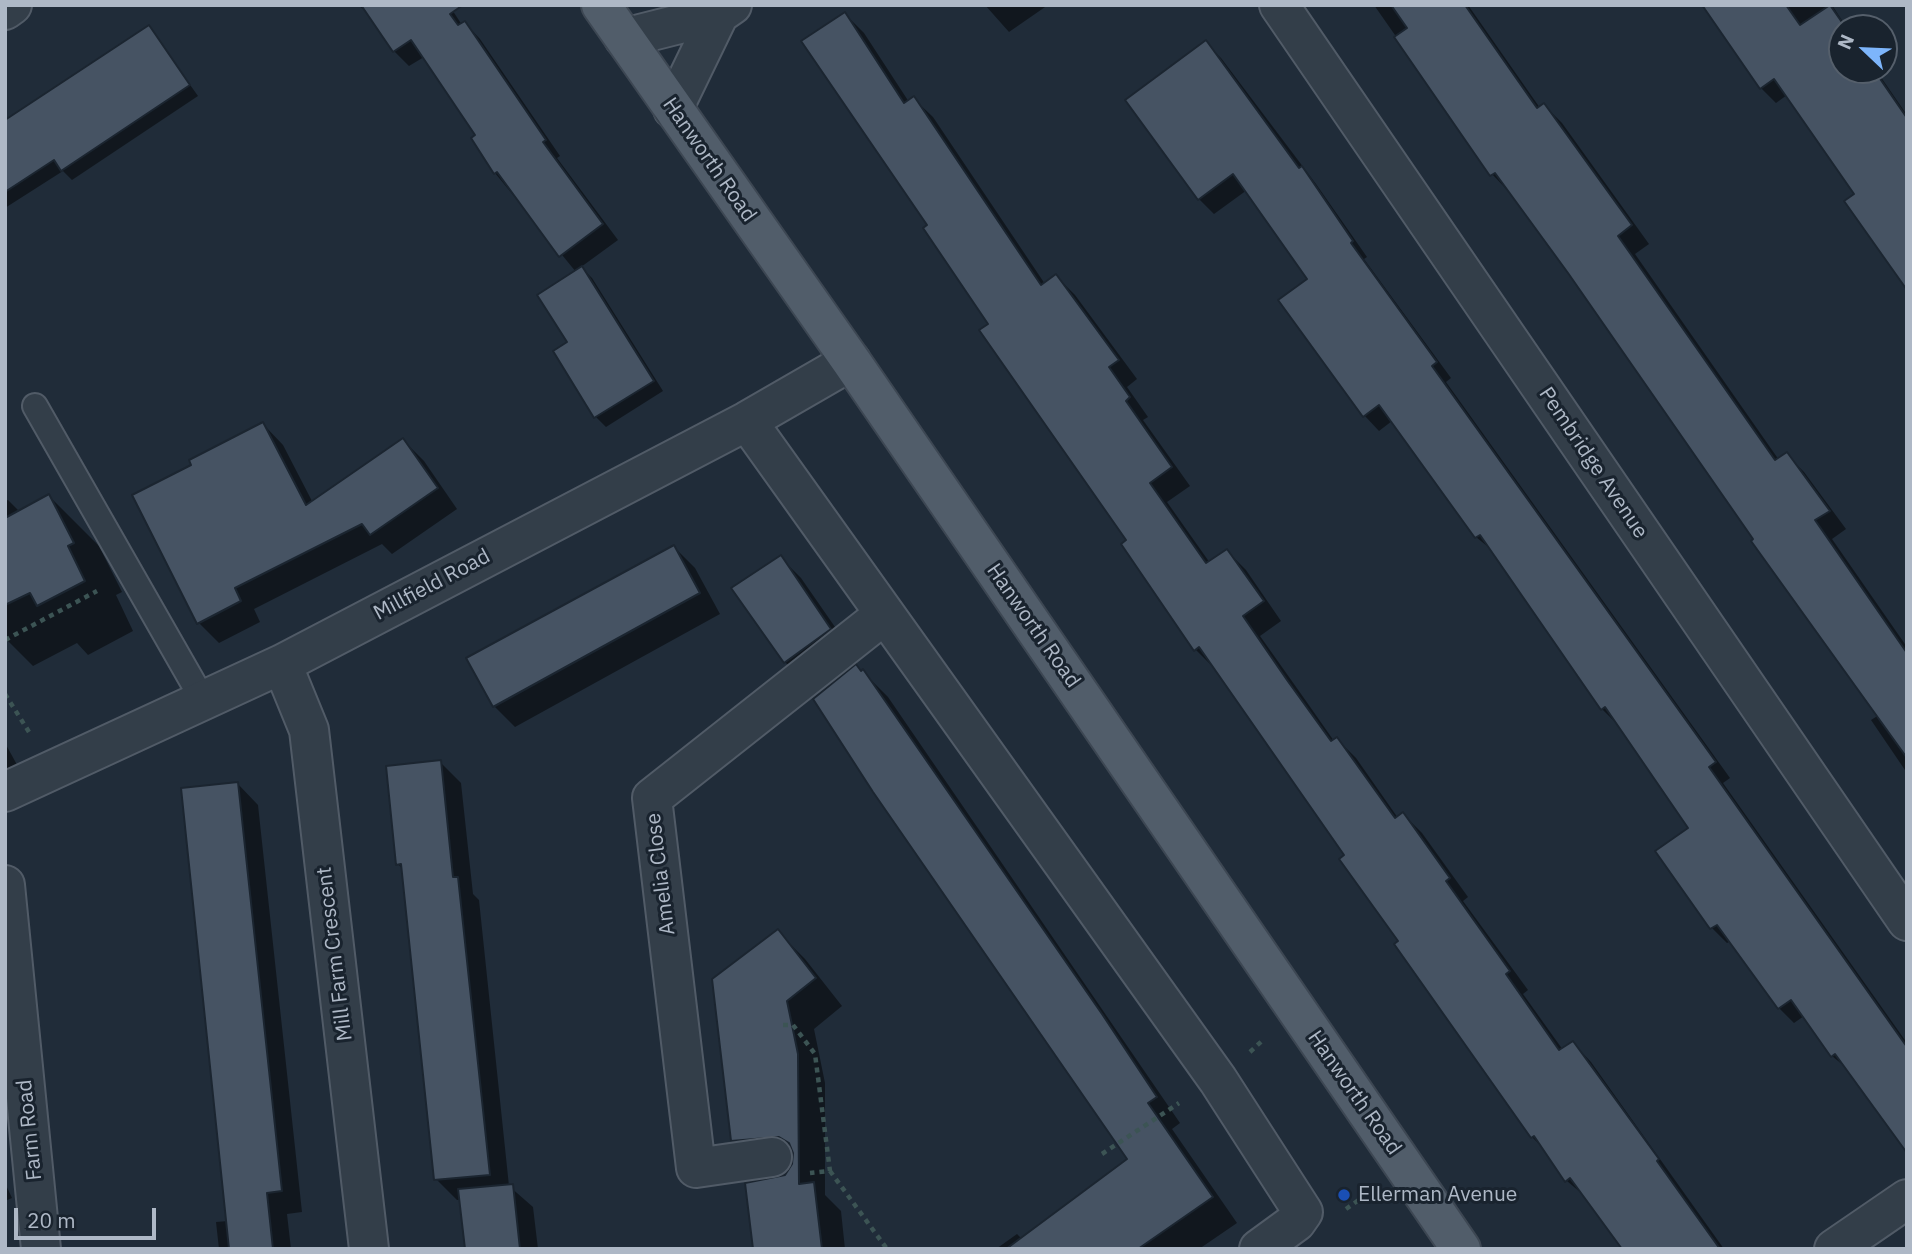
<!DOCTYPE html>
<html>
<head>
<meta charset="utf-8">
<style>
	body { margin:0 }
	#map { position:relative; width:1912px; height:1254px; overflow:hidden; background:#202c39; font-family:"IBM Plex Sans",sans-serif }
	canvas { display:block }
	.frame { position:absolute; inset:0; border:7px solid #aeb8c6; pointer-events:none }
	.north { position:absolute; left:1828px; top:14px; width:70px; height:70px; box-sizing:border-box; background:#19232e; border:2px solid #555f6b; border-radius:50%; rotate:293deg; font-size:19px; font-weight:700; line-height:28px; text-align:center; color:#aeb8c6 }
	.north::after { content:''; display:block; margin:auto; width:24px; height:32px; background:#7db5fb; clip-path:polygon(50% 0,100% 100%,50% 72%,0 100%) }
	.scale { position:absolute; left:14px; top:1208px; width:142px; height:32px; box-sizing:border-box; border:4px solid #aeb8c6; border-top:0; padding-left:9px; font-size:21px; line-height:24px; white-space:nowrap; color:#aeb8c6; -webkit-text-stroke:5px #19232e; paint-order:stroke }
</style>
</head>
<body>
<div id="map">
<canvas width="1912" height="1254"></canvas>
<div class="frame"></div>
<div class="north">N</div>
<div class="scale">20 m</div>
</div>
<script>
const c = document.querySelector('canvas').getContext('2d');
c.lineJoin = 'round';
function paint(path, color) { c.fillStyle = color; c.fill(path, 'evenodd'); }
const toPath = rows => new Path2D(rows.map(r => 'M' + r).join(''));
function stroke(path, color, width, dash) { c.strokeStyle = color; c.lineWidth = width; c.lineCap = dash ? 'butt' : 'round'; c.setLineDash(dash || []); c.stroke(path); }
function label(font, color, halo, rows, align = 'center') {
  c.font = font + ' "IBM Plex Sans",sans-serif'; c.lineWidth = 6; c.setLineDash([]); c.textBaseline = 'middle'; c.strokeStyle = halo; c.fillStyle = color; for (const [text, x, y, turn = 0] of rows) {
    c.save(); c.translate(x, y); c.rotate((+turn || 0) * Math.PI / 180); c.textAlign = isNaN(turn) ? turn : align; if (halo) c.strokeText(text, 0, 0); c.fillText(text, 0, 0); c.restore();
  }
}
paint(toPath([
	[358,5,449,5,462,25,465,23,480,39,560,156,557,158,618,240,581,267,592,278,663,391,606,427,596,417,555,352,570,343,576,272,495,173,477,136,424,57,409,66,394,51,369,14],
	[985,5,1048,5,1009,32],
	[1374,5,1468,5,1540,108,1544,105,1562,123,1649,244,1635,254,1779,460,1786,454,1804,472,1846,529,1832,539,1907,647,1907,773,1871,720,1879,715,1611,331,1509,192,1492,174],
	[1728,5,1832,5,1847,28,1842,28,1842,70,1876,70,1907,115,1907,285,1857,194,1787,95,1776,103,1761,88,1712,17],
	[845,14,864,33,909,102,914,99,933,117,1045,284,1056,276,1075,295,1137,379,1127,387,1148,417,1143,420,1190,486,1167,502,1210,563,1227,551,1246,570,1281,621,1260,636,1306,701,1334,741,1337,739,1356,758,1398,818,1403,814,1422,833,1468,897,1463,901,1528,990,1523,994,1563,1050,1573,1043,1591,1062,1724,1249,1624,1249,1587,1198,1567,1181,1547,1152,1532,1137,1346,855,1214,668,1195,649,929,225],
	[149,27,198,96,72,180,63,171,5,208,5,121],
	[1206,43,1221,58,1316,184,1367,257,1364,259,1451,378,1446,382,1730,778,1723,783,1907,1043,1907,1146,1849,1070,1832,1056,1804,1016,1794,1023,1779,1008,1731,941,1727,943,1712,928,1657,852,1690,828,1617,724,1602,709,1493,551,1476,537,1392,421,1379,431,1364,415,1309,279,1247,190,1214,214,1199,199],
	[263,424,283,445,313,503,403,440,424,461,457,509,392,554,382,544,254,609,260,622,219,643,199,623,193,465],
	[49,496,99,546,122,592,116,595,133,631,88,655,77,643,33,666,5,638,5,501,8,500,20,512],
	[674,547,695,568,720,614,515,727,494,706],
	[780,557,801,578,851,650,806,683,785,662],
	[863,672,888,697,1180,1123,1172,1129,1237,1223,1199,1249,996,1249,1017,1234,1022,1239,1130,1159],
	[5,743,26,781,5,793],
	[440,762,461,783,473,894,479,900,509,1186,533,1207,538,1249,466,1249,461,1200,457,1200,436,1179,403,870,398,864],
	[237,783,258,805,302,1212,287,1214,291,1249,219,1249,216,1222,228,1221],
	[778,932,805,959,842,1006,814,1029,825,1083,825,1195,841,1211,845,1249,754,1249,786,1176,795,1164,759,1167,732,1140],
	[5,1183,12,1198,5,1201]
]), '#0007');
const building = toPath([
	[361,5,463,5,450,14,458,25,465,21,546,140,543,142,603,224,559,257,497,172,494,174,471,138,475,135,411,40,393,52,361,5],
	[1391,5,1465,5,1537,108,1544,103,1632,225,1618,236,1775,460,1787,452,1830,511,1815,520,1907,653,1907,758,1751,541,1753,539,1568,273,1495,173,1490,176,1394,37,1407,28,1391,5],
	[1702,5,1786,5,1800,25,1830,5,1846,28,1842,28,1842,70,1874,70,1907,118,1907,290,1844,201,1854,194,1774,79,1760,89,1702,5],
	[845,12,904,103,914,96,1041,285,1056,274,1119,360,1109,367,1130,397,1126,401,1172,467,1150,483,1206,563,1227,549,1264,601,1243,616,1287,680,1331,741,1337,737,1395,818,1403,812,1450,878,1446,881,1510,971,1506,974,1559,1050,1573,1041,1659,1159,1657,1161,1720,1249,1622,1249,1570,1178,1565,1182,1534,1136,1531,1138,1394,944,1398,941,1339,859,1344,855,1199,647,1194,651,1121,544,1126,540,979,330,988,324,923,228,927,225,801,41,845,12],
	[149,25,190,85,61,171,54,160,5,192,5,120,149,25],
	[1206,40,1299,168,1302,166,1353,241,1351,243,1437,362,1432,366,1716,762,1709,767,1907,1047,1907,1153,1835,1054,1831,1057,1791,1000,1778,1009,1717,925,1710,929,1655,851,1688,828,1605,707,1601,710,1480,535,1475,538,1379,405,1363,417,1278,300,1307,279,1233,174,1198,200,1125,100,1206,40],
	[582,266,654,381,594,418,553,351,567,342,537,295,582,266],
	[263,422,306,505,403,438,438,488,370,535,362,524,235,588,241,601,197,624,132,495,191,465,189,460,263,422],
	[49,494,74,543,68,546,85,581,37,606,30,593,5,605,5,518,49,494],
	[674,545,700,593,493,707,466,658,674,545],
	[781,555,831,629,784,663,731,588,781,555],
	[856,664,861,671,863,669,1102,1014,1157,1097,1148,1103,1213,1197,1138,1249,1006,1249,1127,1159,873,792,813,699,856,664],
	[441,760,453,877,458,877,490,1175,434,1180,401,864,396,865,386,766,441,760],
	[238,782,282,1191,267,1193,273,1249,229,1249,181,788,238,782],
	[778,929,816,978,787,1001,798,1054,799,1184,814,1182,822,1249,753,1249,745,1183,785,1175,792,1164,793,1153,789,1143,779,1137,731,1141,712,979,778,929],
	[513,1184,520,1249,465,1249,458,1189,513,1184]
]);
paint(building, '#465363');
stroke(building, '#1b2530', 2);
const lane = toPath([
	[35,406,203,700]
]);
const street = toPath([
	[1279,5,1907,921],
	[5,10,12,5],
	[624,38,719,14,732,5],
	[673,109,719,14],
	[747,421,1218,1080,1303,1212,1296,1222,1259,1249],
	[282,664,309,730,369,1249],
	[5,792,282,664,747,421,851,361],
	[5,885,41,1249],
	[772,1157,696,1168,652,798,885,614],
	[1834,1249,1907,1199]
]);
const primary = toPath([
	[601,5,851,361,1461,1249]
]);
stroke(lane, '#515b67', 28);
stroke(street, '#515b67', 42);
stroke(primary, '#3d4753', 42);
stroke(toPath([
	[5,640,97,591],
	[5,694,29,732],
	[783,1025,793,1025,815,1054,830,1171,810,1173],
	[1250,1052,1264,1039],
	[1102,1154,1179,1103],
	[830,1171,887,1249],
	[1346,1209,1370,1192]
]), '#3c5454', 4.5, [5, 5]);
stroke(lane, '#333e49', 24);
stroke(street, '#333e49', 38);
stroke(primary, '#515d6a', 38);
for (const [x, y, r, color] of [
	[1344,1195,7,"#1a4fb4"]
]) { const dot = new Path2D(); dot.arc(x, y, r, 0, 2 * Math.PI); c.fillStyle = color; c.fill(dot); stroke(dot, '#19232e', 2.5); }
label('21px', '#aeb8c6', '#19232e', [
	["Hanworth Road",709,160,55],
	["Pembridge Avenue",1593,463,56],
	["Millfield Road",432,585,-28],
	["Hanworth Road",1033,626,55],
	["Amelia Close",661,874,-97],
	["Mill Farm Crescent",335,954,-97],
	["Hanworth Road",1354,1093,55],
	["Farm Road",30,1130,-96]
]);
label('21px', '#aeb8c6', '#19232e', [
	["Ellerman Avenue",1358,1195]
], 'left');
</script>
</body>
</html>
